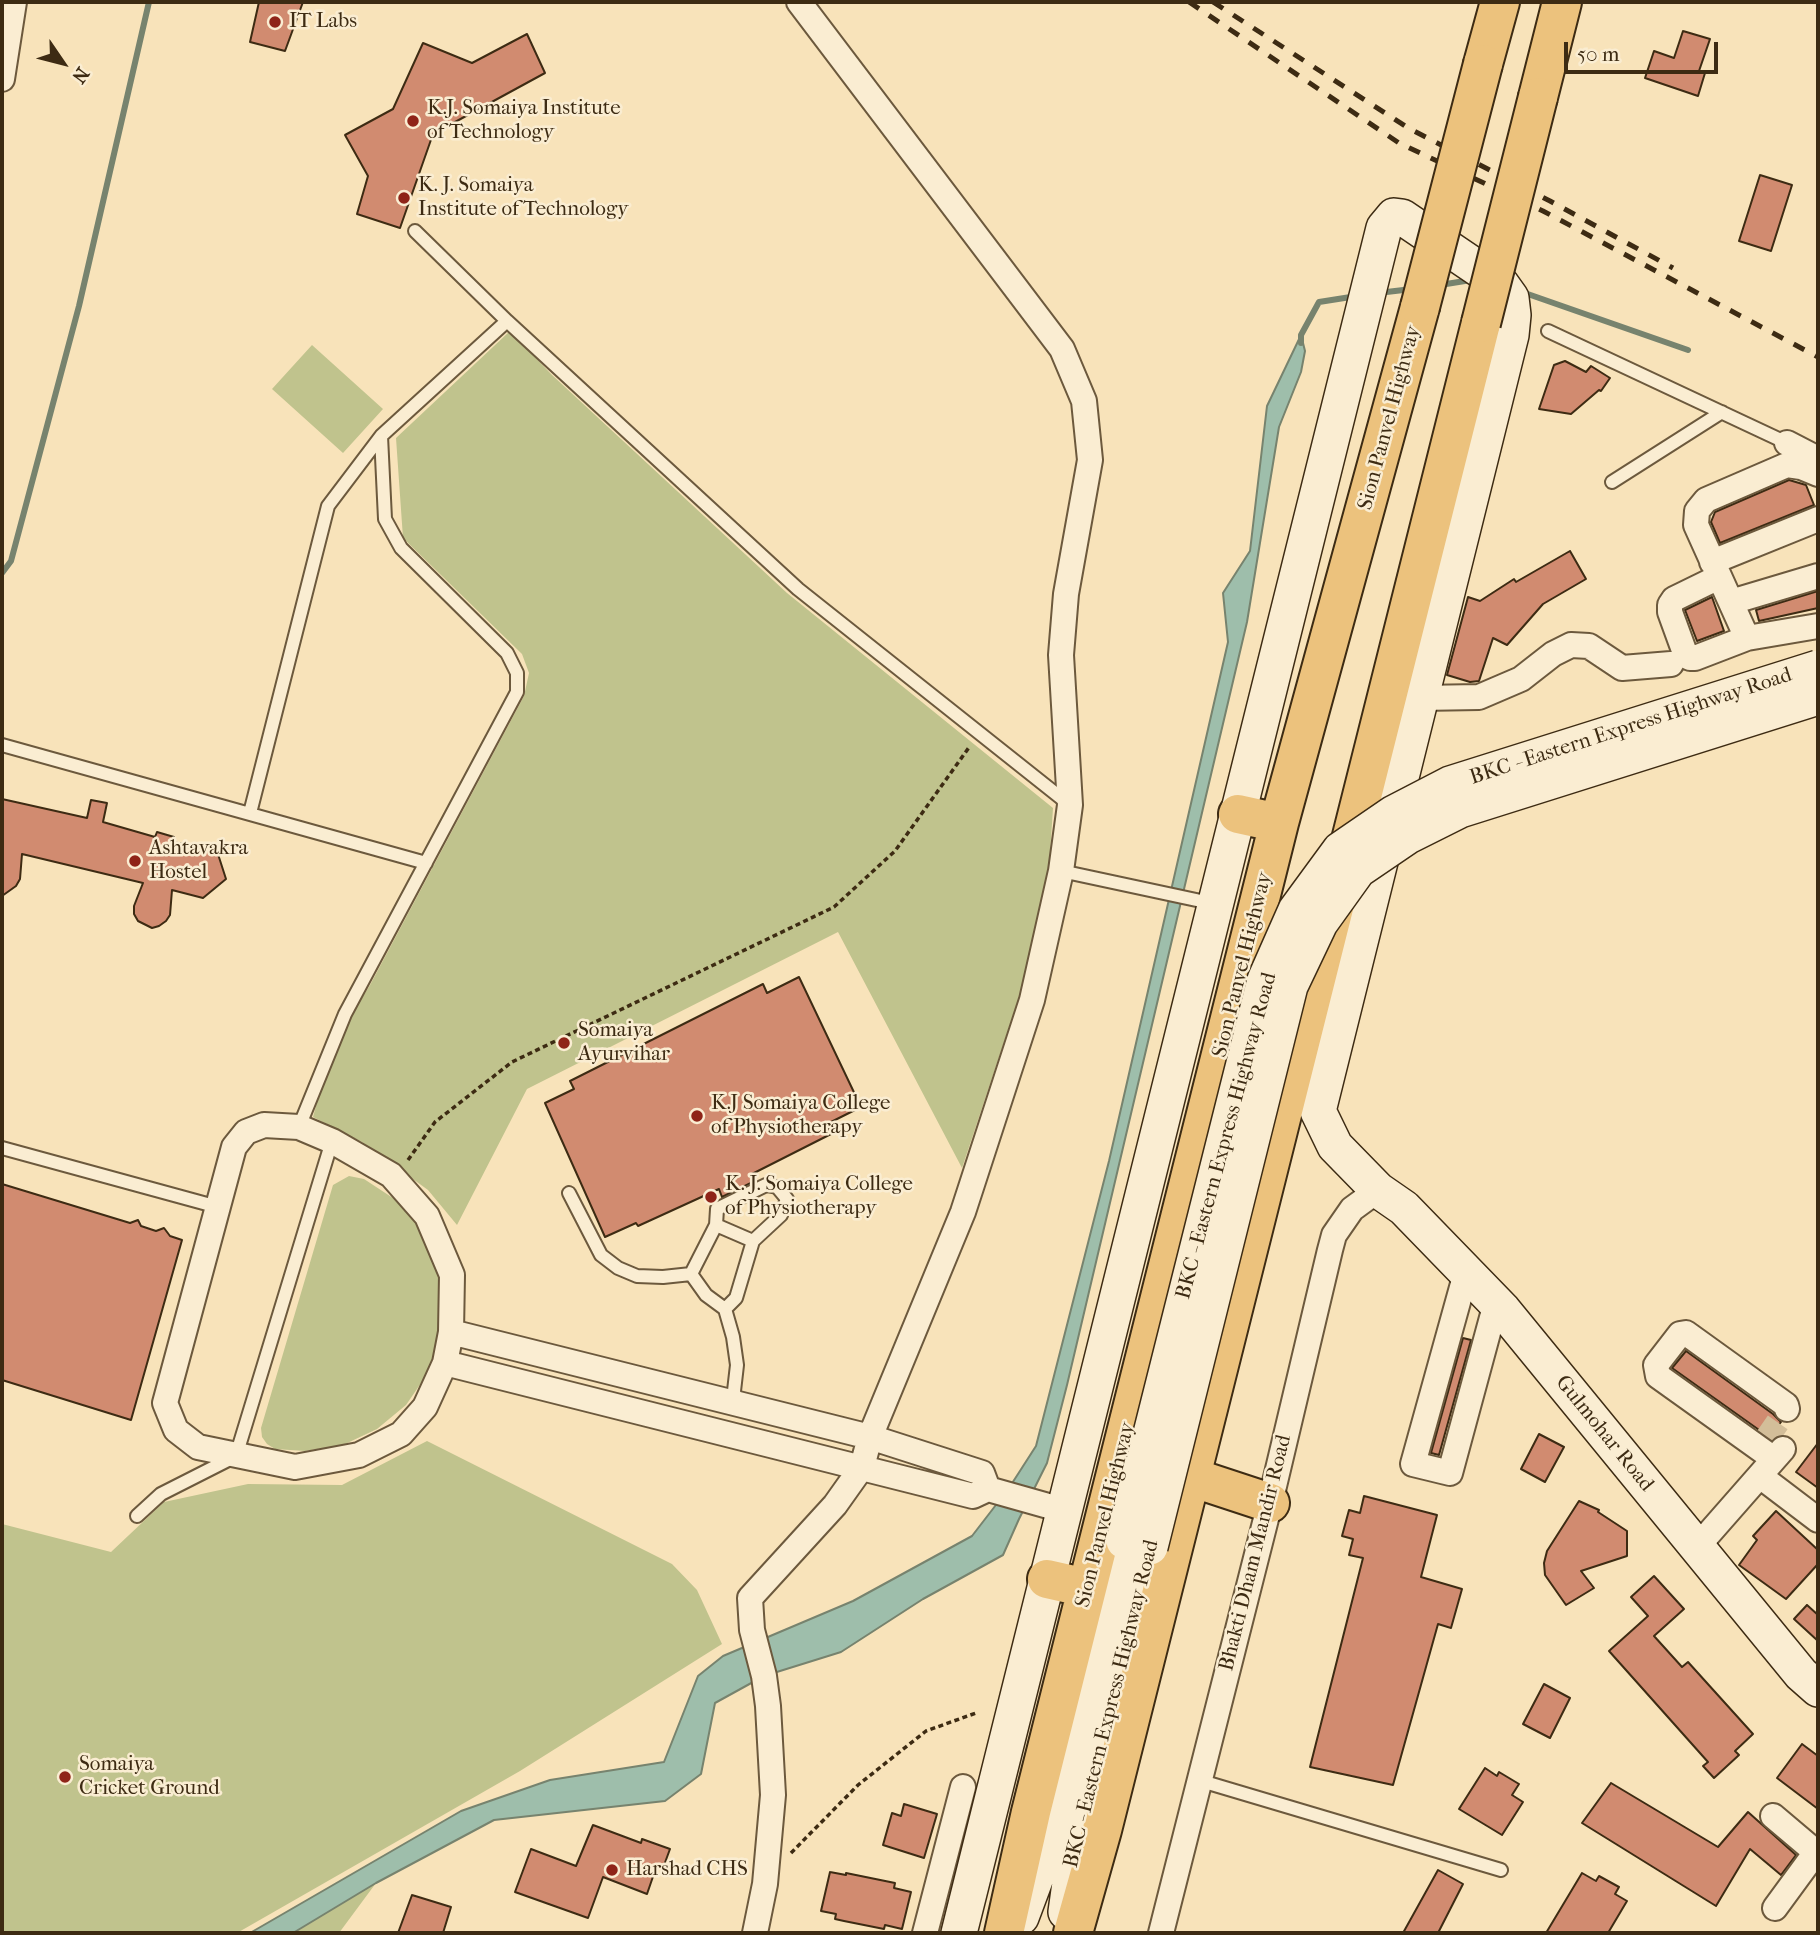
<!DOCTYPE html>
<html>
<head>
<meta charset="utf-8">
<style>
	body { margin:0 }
	#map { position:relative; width:1820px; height:1935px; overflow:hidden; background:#f8e3ba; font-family:"IM FELL French Canon",serif }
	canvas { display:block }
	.frame { position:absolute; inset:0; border:4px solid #3d2b13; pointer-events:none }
	.north { position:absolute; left:28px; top:28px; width:70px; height:70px; -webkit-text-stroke:5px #faedd2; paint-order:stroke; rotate:125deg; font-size:19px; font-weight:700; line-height:28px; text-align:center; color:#3d2b13 }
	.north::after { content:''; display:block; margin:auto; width:24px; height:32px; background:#3d2b13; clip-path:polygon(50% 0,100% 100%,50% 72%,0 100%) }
	.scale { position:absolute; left:1564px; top:42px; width:154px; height:32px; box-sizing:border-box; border:4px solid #3d2b13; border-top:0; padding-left:9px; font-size:21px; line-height:24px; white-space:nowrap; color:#3d2b13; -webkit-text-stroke:5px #faedd2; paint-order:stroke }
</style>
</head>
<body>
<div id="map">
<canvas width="1820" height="1935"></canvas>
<div class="frame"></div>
<div class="north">N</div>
<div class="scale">50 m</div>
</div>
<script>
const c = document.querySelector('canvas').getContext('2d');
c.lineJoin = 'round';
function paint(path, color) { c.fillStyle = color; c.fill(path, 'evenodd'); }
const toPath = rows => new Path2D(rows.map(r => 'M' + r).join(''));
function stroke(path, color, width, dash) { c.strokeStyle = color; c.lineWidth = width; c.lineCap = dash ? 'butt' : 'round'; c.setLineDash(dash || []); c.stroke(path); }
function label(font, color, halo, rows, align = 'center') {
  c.font = font + ' "IM FELL French Canon",serif'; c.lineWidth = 5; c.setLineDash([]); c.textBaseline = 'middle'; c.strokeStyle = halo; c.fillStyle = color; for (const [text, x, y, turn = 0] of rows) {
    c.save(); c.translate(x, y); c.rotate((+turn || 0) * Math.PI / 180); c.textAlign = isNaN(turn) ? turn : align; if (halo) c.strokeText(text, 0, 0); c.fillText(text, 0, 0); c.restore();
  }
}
paint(toPath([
	[510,331,552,375,787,593,1053,808,1046,916,962,1168,838,932,527,1089,457,1225,428,1190,362,1142,313,1117,332,1047,370,985,524,696,529,673,522,654,403,538,396,438],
	[312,345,383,409,343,453,272,389],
	[349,1176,364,1179,396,1200,420,1229,437,1263,444,1300,441,1338,428,1373,406,1405,377,1429,343,1445,305,1451,275,1449,267,1444,262,1437,261,1428,333,1185],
	[427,1441,672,1564,697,1590,722,1644,520,1771,237,1933,2,1933,2,1524,111,1552,164,1502,248,1484,342,1485],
	[376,1883,339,1933,293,1933]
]), '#c0c38d');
const water = toPath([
	[1301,335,1305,351,1301,372,1279,427,1247,622,1067,1385,1047,1463,1019,1519,1003,1555,923,1599,841,1652,764,1676,715,1703,701,1774,665,1801,494,1820,376,1883,293,1933,250,1933,461,1811,550,1780,664,1762,698,1676,723,1656,853,1601,972,1536,1009,1488,1036,1446,1109,1161,1228,642,1223,593,1250,551,1267,406,1301,335]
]);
paint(water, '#9ebeab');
stroke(water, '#77836e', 2);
stroke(toPath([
	[1440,285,1471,280],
	[1522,292,1688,350],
	[1378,293,1412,289],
	[1301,343,1301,335,1319,302,1357,296],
	[2,573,11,561,79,306,149,2]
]), '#77836e', 6);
const building = toPath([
	[259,2,303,2,285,51,250,42,259,2],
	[1683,31,1710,39,1699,71,1705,73,1698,96,1645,78,1654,51,1674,58,1683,31],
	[527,34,545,73,433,134,400,228,357,214,368,176,345,135,393,109,423,43,472,63,527,34],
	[1760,175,1792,185,1771,251,1739,241,1760,175],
	[1565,361,1586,372,1591,366,1610,378,1601,391,1599,390,1571,414,1539,409,1554,365,1565,361],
	[1789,480,1806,485,1814,505,1720,543,1711,522,1715,512,1789,480],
	[1570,551,1586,579,1543,604,1507,645,1493,638,1479,681,1470,682,1447,675,1468,597,1480,601,1514,579,1516,582,1570,551],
	[1818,591,1818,608,1759,621,1756,610,1818,591],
	[1712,597,1724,631,1697,641,1685,610,1712,597],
	[2,799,87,818,91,800,107,803,103,822,155,837,157,832,174,837,173,842,217,851,226,879,203,898,172,890,170,915,166,921,159,926,152,928,138,921,134,914,134,906,143,883,22,854,20,879,16,886,2,896,2,799],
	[799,977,861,1107,827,1124,831,1134,752,1174,755,1181,722,1197,719,1189,638,1226,636,1223,605,1237,545,1103,574,1089,570,1081,763,984,767,993,799,977],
	[2,1184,130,1223,138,1220,141,1226,156,1231,164,1228,170,1236,182,1240,131,1420,2,1380,2,1184],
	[1463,1338,1471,1340,1439,1455,1431,1453,1463,1338],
	[1686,1351,1773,1414,1781,1422,1769,1437,1672,1368,1686,1351],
	[1539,1434,1564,1447,1545,1482,1521,1469,1539,1434],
	[1818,1443,1818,1488,1796,1472,1818,1443],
	[1364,1496,1437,1515,1421,1577,1462,1589,1451,1628,1438,1624,1393,1785,1310,1767,1363,1558,1349,1555,1353,1539,1342,1536,1349,1510,1360,1513,1364,1496],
	[1579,1501,1599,1510,1598,1512,1627,1531,1627,1556,1581,1571,1594,1588,1566,1605,1545,1575,1544,1563,1547,1551,1579,1501],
	[1776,1511,1818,1550,1818,1564,1786,1599,1739,1565,1757,1540,1753,1536,1776,1511],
	[1654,1576,1684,1609,1654,1636,1682,1667,1688,1662,1753,1734,1735,1751,1739,1755,1714,1778,1703,1766,1708,1762,1609,1651,1648,1616,1631,1597,1654,1576],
	[1807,1605,1818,1615,1818,1641,1794,1619,1807,1605],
	[1544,1684,1570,1698,1550,1738,1523,1724,1544,1684],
	[1802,1744,1818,1756,1818,1809,1777,1778,1802,1744],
	[1485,1768,1497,1776,1499,1772,1519,1784,1512,1795,1523,1802,1502,1835,1459,1809,1485,1768],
	[1611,1783,1718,1847,1748,1812,1796,1855,1781,1875,1750,1849,1716,1906,1582,1823,1611,1783],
	[904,1804,937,1814,924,1858,883,1845,892,1813,901,1816,904,1804],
	[593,1825,641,1843,642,1839,670,1849,663,1868,657,1865,647,1894,603,1877,588,1918,515,1892,531,1849,576,1866,593,1825],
	[1438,1870,1463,1884,1438,1933,1403,1933,1438,1870],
	[830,1872,846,1875,846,1873,895,1883,894,1888,911,1892,902,1929,885,1925,884,1929,844,1921,835,1919,836,1914,821,1911,830,1872],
	[1582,1873,1596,1881,1599,1876,1619,1887,1615,1894,1627,1901,1608,1933,1546,1933,1582,1873],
	[412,1895,451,1907,443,1933,398,1933,412,1895]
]);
paint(building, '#d18b70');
stroke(building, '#3d2b13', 2);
stroke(toPath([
	[1764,1442,1787,1409]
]), '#d3be99', 24, [24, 12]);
const lane = toPath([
	[415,231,507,321],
	[1548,331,1787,443],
	[1612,482,1722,412],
	[2,745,426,863],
	[250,813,328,506,381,436],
	[1061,871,1215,904],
	[299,1127,345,1014,517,692,517,673,507,653,401,548,385,519,381,436,507,321,798,589,1070,805],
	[2,1148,218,1207],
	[569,1193,601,1255,618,1268,637,1276,663,1277,691,1274],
	[716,1225,753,1241,736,1298,725,1309],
	[736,1403,734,1391,737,1365,733,1337,725,1309,706,1295,691,1274,716,1225,717,1209,766,1185,777,1187,787,1199,781,1215,753,1241],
	[137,1516,161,1494,236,1456,332,1141],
	[1198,1780,1501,1870]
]);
const street = toPath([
	[2,79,14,2],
	[1787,443,1818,459],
	[1712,562,1818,519],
	[1719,577,1674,599,1670,605,1670,612,1686,656,1690,658,1695,658,1747,638,1818,626],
	[1731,602,1818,576],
	[1747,638,1696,525,1697,511,1706,500,1787,465,1801,467,1818,474],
	[1420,698,1479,697,1521,679,1553,654,1571,645,1589,646,1622,668,1671,664],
	[264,1125,299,1127,332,1141,391,1175,427,1216,452,1275,451,1332,445,1363,425,1407,401,1434,359,1455,295,1467,198,1447,176,1430,165,1403,234,1147,246,1132,264,1125],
	[1466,1273,1413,1464,1450,1473,1496,1303],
	[451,1332,870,1437,982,1473,988,1489],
	[445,1363,973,1496,988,1489,1066,1511],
	[1774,1459,1658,1376,1656,1365,1680,1334,1686,1333,1786,1405,1787,1409],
	[1760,1476,1818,1520],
	[1697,1547,1783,1449],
	[1773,1816,1818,1854],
	[1775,1908,1816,1852],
	[755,1933,765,1884,773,1795,768,1706,764,1676,752,1630,750,1598,835,1505,862,1467,870,1437,963,1212,1032,1000,1061,871,1070,805,1061,655,1066,594,1090,460,1084,401,1062,349,799,2],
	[925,1933,963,1787],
	[1161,1933,1270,1503,1330,1250,1334,1235,1352,1209,1378,1190]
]);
const secondary = toPath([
	[1066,1912,1077,1833,1150,1547],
	[1021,1917,1054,1829,1124,1541],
	[959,1933,1384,228,1394,216,1402,217,1501,284,1511,298,1513,315,1511,335,1318,1111,1335,1146,1378,1190,1404,1208,1503,1310,1801,1674,1818,1689]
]);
const highway = toPath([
	[1483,64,1500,2],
	[1538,97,1562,2],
	[1238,814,1279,823],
	[1191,1477,1270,1503],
	[1047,1579,1087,1588],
	[1004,1933,1031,1812,1279,823,1420,307],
	[1073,1933,1102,1830,1481,323]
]);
stroke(lane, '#6c593d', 16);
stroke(street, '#6c593d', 28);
stroke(secondary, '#3d2b13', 38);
stroke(highway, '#3d2b13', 42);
stroke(toPath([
	[408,1160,435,1122,512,1062,834,907,895,851,970,746],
	[791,1853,858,1785,926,1731,976,1713]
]), '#3d2b13', 3.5, [5, 3.5]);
stroke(lane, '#faedd2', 12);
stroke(street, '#faedd2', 24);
stroke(secondary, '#faedd2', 35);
stroke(highway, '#ecc27d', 38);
stroke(toPath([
	[1189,2,1399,143,1543,211,1818,357],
	[1213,2,1410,129,1550,201,1673,268]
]), '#3d2b13', 5, [12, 12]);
const secondaryBridge = toPath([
	[1124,1541,1265,980,1296,910,1340,850,1394,813,1450,784,1818,668],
	[1150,1547,1290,986,1320,923,1358,870,1408,836,1460,810,1818,697]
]);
const highwayBridge = toPath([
	[1420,307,1483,64],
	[1481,323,1538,97]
]);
stroke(secondaryBridge, '#3d2b13', 38, []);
stroke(highwayBridge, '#3d2b13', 42, []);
stroke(secondaryBridge, '#faedd2', 35);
stroke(highwayBridge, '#ecc27d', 38);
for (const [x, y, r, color] of [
	[275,22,7,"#8f2418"],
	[413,121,7,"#8f2418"],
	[404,198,7,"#8f2418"],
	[135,861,7,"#8f2418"],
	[564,1043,7,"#8f2418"],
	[697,1116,7,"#8f2418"],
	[711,1197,7,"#8f2418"],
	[65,1777,7,"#8f2418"],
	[612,1870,7,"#8f2418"]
]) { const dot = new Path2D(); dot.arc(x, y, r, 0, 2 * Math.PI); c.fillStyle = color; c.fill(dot); stroke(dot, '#faedd2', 2.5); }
label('21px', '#3d2b13', '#faedd2', [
	["IT Labs",289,22],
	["K.J. Somaiya Institute",427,109],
	["of Technology",427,133],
	["K. J. Somaiya",418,186],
	["Institute of Technology",418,210],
	["Ashtavakra",149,849],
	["Hostel",149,873],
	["Somaiya",578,1031],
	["Ayurvihar",578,1055],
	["K.J Somaiya College",711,1104],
	["of Physiotherapy",711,1128],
	["K. J. Somaiya College",725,1185],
	["of Physiotherapy",725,1209],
	["Somaiya",79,1765],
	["Cricket Ground",79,1789],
	["Harshad CHS",626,1870]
], 'left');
label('21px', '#3d2b13', '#faedd2', [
	["Sion Panvel Highway",1390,418,-75],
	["BKC - Eastern Express Highway Road",1631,727,-18],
	["Sion Panvel Highway",1243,965,-76],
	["BKC - Eastern Express Highway Road",1227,1136,-75],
	["Gulmohar Road",1604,1434,51],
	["Sion Panvel Highway",1106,1515,-76],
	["Bhakti Dham Mandir Road",1256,1553,-76],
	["BKC - Eastern Express Highway Road",1112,1704,-76]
]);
</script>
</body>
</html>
